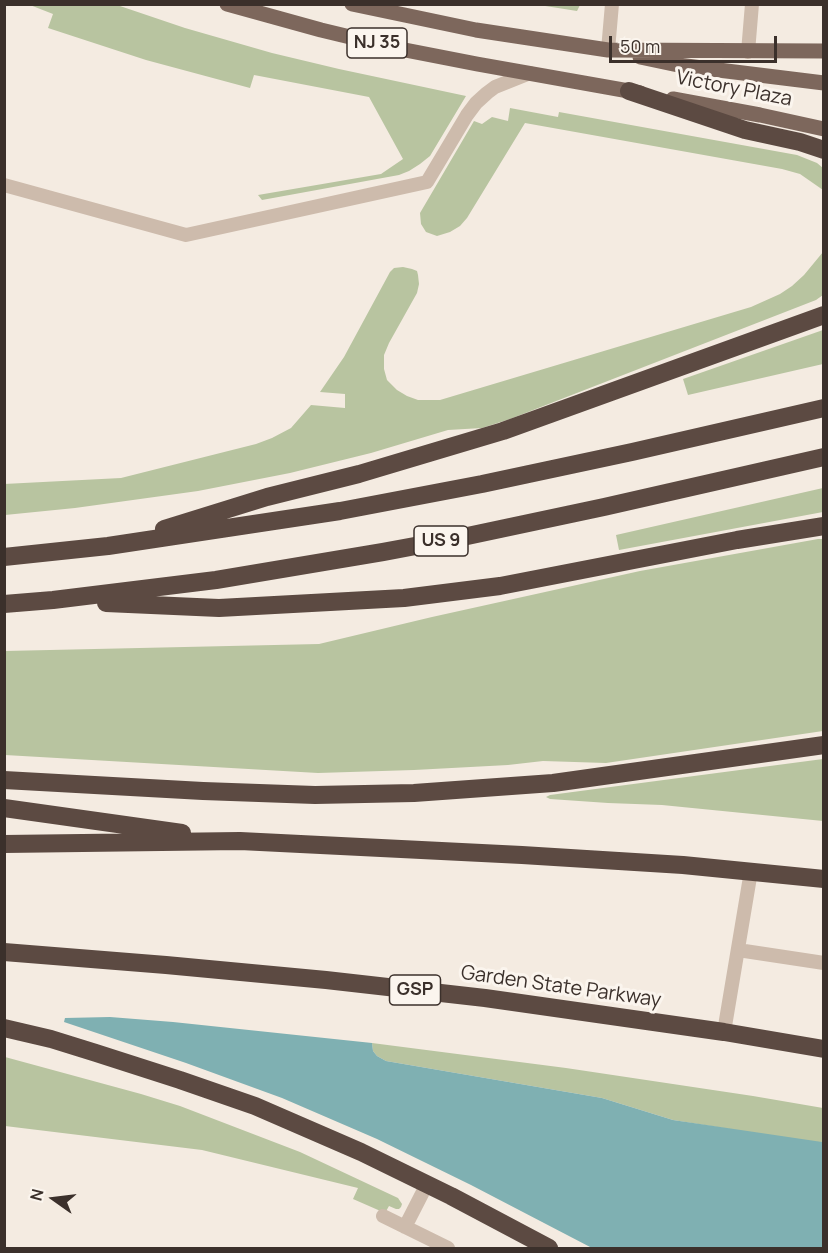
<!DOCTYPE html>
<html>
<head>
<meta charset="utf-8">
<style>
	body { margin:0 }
	#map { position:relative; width:828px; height:1253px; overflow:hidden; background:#f4ebe1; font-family:Manrope,sans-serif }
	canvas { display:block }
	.frame { position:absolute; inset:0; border:6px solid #3b302b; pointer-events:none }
	.north { position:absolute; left:24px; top:1169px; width:60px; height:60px; -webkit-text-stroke:4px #fbf5ee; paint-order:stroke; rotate:284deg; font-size:16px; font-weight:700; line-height:24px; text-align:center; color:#3b302b }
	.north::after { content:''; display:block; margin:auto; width:21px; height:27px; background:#3b302b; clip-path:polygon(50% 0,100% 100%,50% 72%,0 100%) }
	.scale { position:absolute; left:609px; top:36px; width:168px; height:27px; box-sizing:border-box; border:3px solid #3b302b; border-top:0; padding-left:8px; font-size:18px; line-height:21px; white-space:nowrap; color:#3b302b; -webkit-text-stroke:4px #fbf5ee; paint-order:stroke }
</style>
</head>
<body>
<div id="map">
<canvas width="828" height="1253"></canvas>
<div class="frame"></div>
<div class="north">N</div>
<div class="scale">50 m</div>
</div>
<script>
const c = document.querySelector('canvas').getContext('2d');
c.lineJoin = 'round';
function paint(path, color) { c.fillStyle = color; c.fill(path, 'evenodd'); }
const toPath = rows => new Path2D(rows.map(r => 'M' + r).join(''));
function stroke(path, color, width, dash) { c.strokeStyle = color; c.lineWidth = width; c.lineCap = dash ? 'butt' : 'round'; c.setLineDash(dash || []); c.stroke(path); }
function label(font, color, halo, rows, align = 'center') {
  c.font = font + ' Manrope,sans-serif'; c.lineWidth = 6; c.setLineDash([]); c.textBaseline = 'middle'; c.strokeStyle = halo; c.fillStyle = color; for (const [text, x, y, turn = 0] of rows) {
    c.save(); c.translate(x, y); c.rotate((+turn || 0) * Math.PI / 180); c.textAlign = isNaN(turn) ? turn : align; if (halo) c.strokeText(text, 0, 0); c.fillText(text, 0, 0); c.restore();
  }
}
paint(toPath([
	[30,5,117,5,185,28,272,53,339,69,466,96,430,156,420,164,409,171,399,175,262,200,258,195,381,174,403,159,369,97,254,75,250,88,146,60,48,28,53,14],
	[539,5,580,4,580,5,577,11],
	[510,108,558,117,559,112,797,155,817,163,823,168,823,190,800,174,782,169,525,123,467,218,460,226,450,232,437,236,426,232,421,224,420,213,474,121,482,124,492,117,508,121],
	[823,252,823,295,816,300,510,419,482,428,448,430,371,453,290,473,198,491,75,508,5,515,4,484,121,478,256,444,272,438,291,428,311,405,345,408,345,394,320,392,344,357,390,272,394,268,403,267,412,269,417,271,418,275,419,284,417,293,389,343,384,355,384,369,387,380,397,390,407,396,418,400,440,400,751,307,780,294,792,286,804,275],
	[823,330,823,364,688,395,683,379],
	[823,488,823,512,619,550,616,535],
	[818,539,824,539,823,731,606,763,543,761,508,765,414,770,318,773,5,755,5,651,319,644,432,617,640,571],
	[823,759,823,821,662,805,608,803,550,799,546,797,550,795],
	[372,1043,566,1068,753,1096,823,1108,823,1144,673,1120,602,1098,386,1061,377,1056,373,1051],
	[5,1057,141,1094,180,1106,300,1152,398,1198,402,1204,401,1207,399,1209,396,1209,389,1206,385,1213,353,1199,358,1188,202,1150,5,1126]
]), '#b8c4a0');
paint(toPath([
	[110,1017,173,1022,372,1043,373,1051,377,1056,386,1061,602,1098,673,1120,822,1142,824,1144,823,1248,592,1248,471,1185,377,1139,282,1098,186,1063,64,1022,65,1018]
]), '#7fb0b2');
stroke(toPath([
	[608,50,612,4],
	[748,52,752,4],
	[4,185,186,235,427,182,467,115,476,103,487,93,495,87,530,73],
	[738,950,824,963],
	[724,1032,751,871],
	[383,1216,448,1248],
	[405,1227,427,1184]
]), '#cdbbac', 14);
stroke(toPath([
	[227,4,321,30,400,49,477,64,640,93],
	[352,4,476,30,608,50,824,51],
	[640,57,678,65,824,83],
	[673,99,760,115,824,129]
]), '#7d675c', 15);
stroke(toPath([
	[629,91,745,130,800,142,824,150],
	[164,529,267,497,359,474,503,431,824,315],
	[4,557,108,546,340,511,482,484,632,452,824,408],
	[106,603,219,608,404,598,500,586,737,540,824,526],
	[4,604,53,600,216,580,383,552,458,538,604,507,824,457],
	[4,780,203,791,315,795,414,793,553,783,824,745],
	[4,808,182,833],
	[4,844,240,841,522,855,683,865,824,879],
	[4,952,166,965,326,980,485,998,724,1032,824,1049],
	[4,1028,51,1039,96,1053,180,1080,255,1106,361,1152,451,1196,549,1248]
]), '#5c4a42', 18);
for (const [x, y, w] of [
	[377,43,60],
	[441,541,54],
	[415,990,51]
]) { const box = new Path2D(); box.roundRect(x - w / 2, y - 15, w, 30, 4.5); c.fillStyle = '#fbf5ee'; c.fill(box); stroke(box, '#3b302b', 1.5); }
label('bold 18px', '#3b302b', null, [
	["NJ 35",377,43],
	["US 9",441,541],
	["GSP",415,990]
]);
label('20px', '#3b302b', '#fbf5ee', [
	["Victory Plaza",734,89,11],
	["Garden State Parkway",561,987,8]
]);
</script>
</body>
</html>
